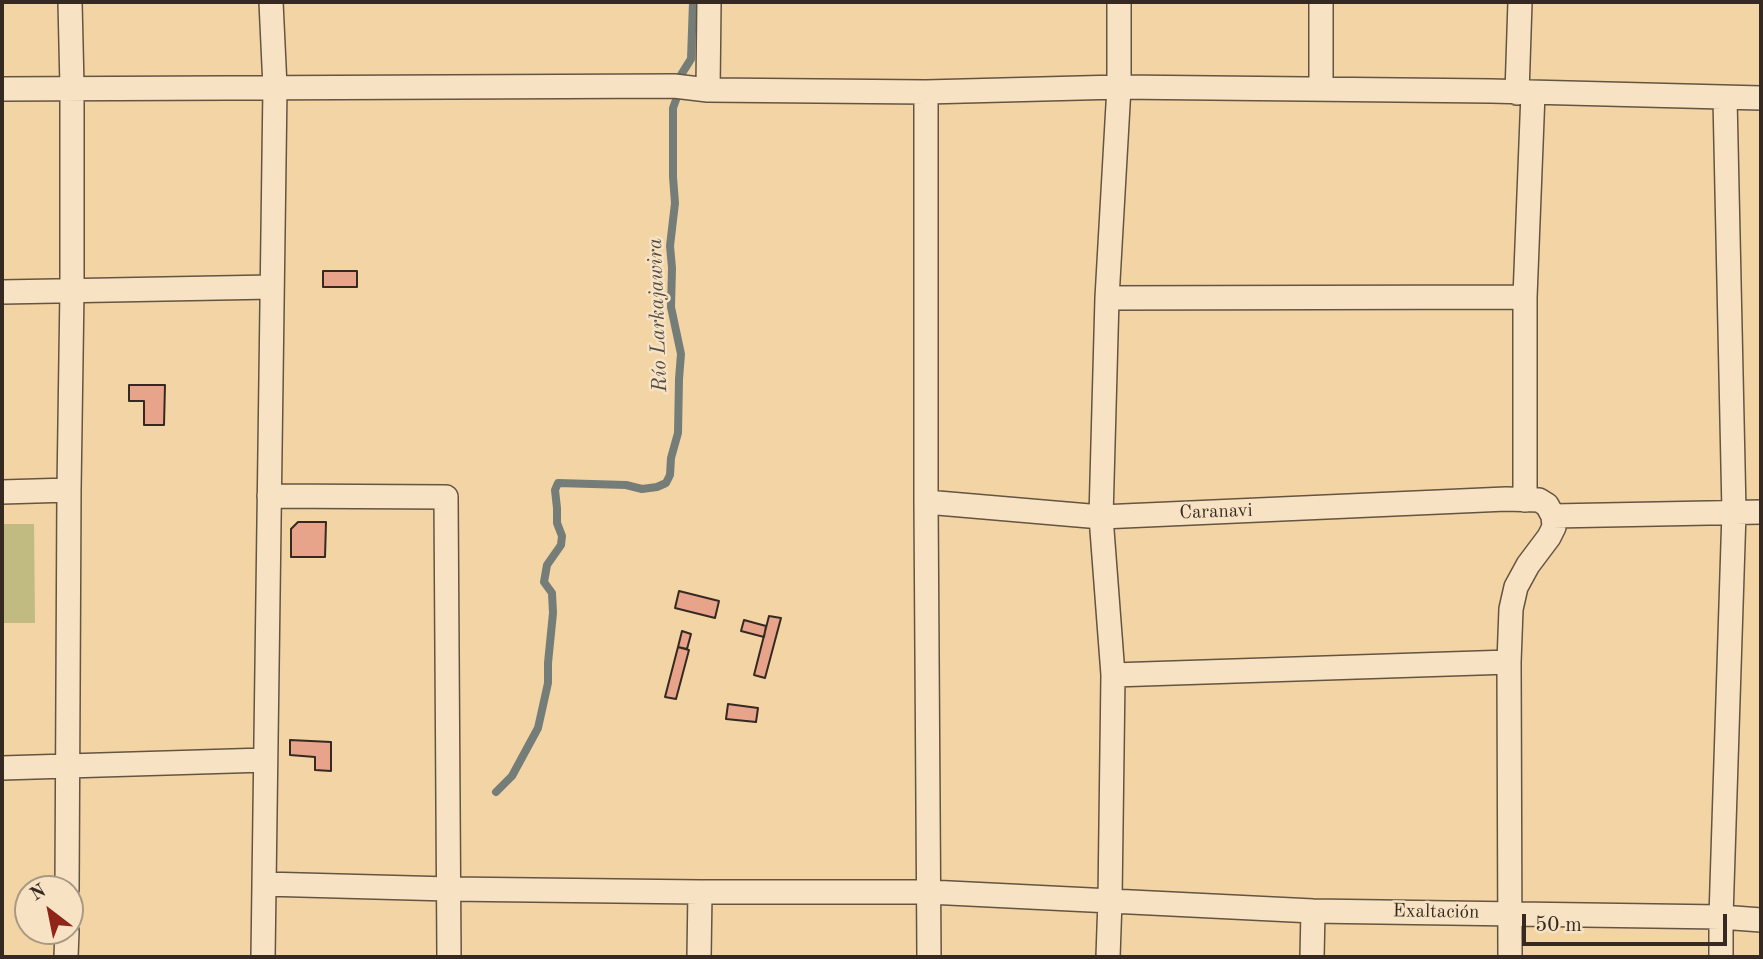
<!DOCTYPE html>
<html>
<head>
<meta charset="utf-8">
<style>
	body { margin:0 }
	#map { position:relative; width:1763px; height:959px; overflow:hidden; background:#f2d4a5; font-family:"Old Standard TT",serif }
	canvas { display:block }
	.frame { position:absolute; inset:0; border:4px solid #352921; pointer-events:none }
	.north { position:absolute; left:14px; top:875px; width:70px; height:70px; box-sizing:border-box; background:#f7e3c4; border:2px solid #a99983; border-radius:50%; rotate:328deg; font-size:19px; font-weight:700; line-height:28px; text-align:center; color:#352921 }
	.north::after { content:''; display:block; margin:auto; width:24px; height:32px; background:#8f2418; clip-path:polygon(50% 0,100% 100%,50% 72%,0 100%) }
	.scale { position:absolute; left:1522px; top:914px; width:205px; height:32px; box-sizing:border-box; border:4px solid #352921; border-top:0; padding-left:9px; font-size:21px; line-height:24px; white-space:nowrap; color:#352921; -webkit-text-stroke:5px #f7e3c4; paint-order:stroke }
</style>
</head>
<body>
<div id="map">
<canvas width="1763" height="959"></canvas>
<div class="frame"></div>
<div class="north">N</div>
<div class="scale">50 m</div>
</div>
<script>
const c = document.querySelector('canvas').getContext('2d');
c.lineJoin = 'round';
function paint(path, color) { c.fillStyle = color; c.fill(path, 'evenodd'); }
const toPath = rows => new Path2D(rows.map(r => 'M' + r).join(''));
function stroke(path, color, width, dash) { c.strokeStyle = color; c.lineWidth = width; c.lineCap = dash ? 'butt' : 'round'; c.setLineDash(dash || []); c.stroke(path); }
function label(font, color, halo, rows, align = 'center') {
  c.font = font + ' "Old Standard TT",serif'; c.lineWidth = 5; c.setLineDash([]); c.textBaseline = 'middle'; c.strokeStyle = halo; c.fillStyle = color; for (const [text, x, y, turn = 0] of rows) {
    c.save(); c.translate(x, y); c.rotate((+turn || 0) * Math.PI / 180); c.textAlign = isNaN(turn) ? turn : align; if (halo) c.strokeText(text, 0, 0); c.fillText(text, 0, 0); c.restore();
  }
}
paint(toPath([
	[2,524,34,524,35,623,2,623]
]), '#c1bb82');
stroke(toPath([
	[496,792,512,776,538,728,548,683,548,663,553,613,552,593,544,582,547,565,561,545,562,536,557,523,557,508,555,490,558,483,626,485,642,489,657,487,666,483,670,475,671,458,678,433,679,379,681,354,671,307,672,268,670,246,675,203,673,177,673,108,677,97,674,86,691,59,693,2]
]), '#757d79', 8);
const building = toPath([
	[323,271,357,271,357,287,323,287,323,271],
	[129,385,165,385,164,425,144,425,144,401,129,401,129,385],
	[298,522,326,522,325,557,291,557,291,529,298,522],
	[679,591,719,601,715,618,675,608,679,591],
	[769,616,781,618,765,678,754,675,769,616],
	[744,620,766,626,764,637,741,631,744,620],
	[682,631,691,634,687,649,678,647,682,631],
	[678,647,689,650,676,699,665,697,678,647],
	[728,704,758,708,756,722,726,719,728,704],
	[290,740,331,742,331,771,315,770,315,757,290,755,290,740]
]);
paint(building, '#e8a38b');
stroke(building, '#352921', 2);
const street = toPath([
	[2,89,674,86,708,90,926,92,1119,87,1491,91,1761,98],
	[1321,89,1321,2],
	[708,90,709,2],
	[926,92,926,502,929,957],
	[1517,93,1520,2],
	[2,292,272,287],
	[1107,298,1525,297],
	[2,492,69,490],
	[269,496,446,497,449,957],
	[1525,500,1525,297,1533,93],
	[926,502,1101,517,1506,499,1539,500,1547,505,1553,516,1554,527,1549,537,1528,565,1516,587,1511,609,1509,662,1510,957],
	[1553,516,1761,512],
	[1113,675,1509,662],
	[2,768,265,760],
	[264,884,449,889,700,892,929,892,1313,911,1721,917,1761,920],
	[67,889,69,490,72,290,72,87,70,2],
	[66,957,67,931],
	[263,957,275,87,271,2],
	[699,957,700,892],
	[1108,957,1110,900,1113,675,1101,517,1107,298,1119,87,1119,2],
	[1312,957,1313,911],
	[1721,957,1721,917,1734,512,1725,98]
]);
stroke(street, '#645442', 26);
stroke(street, '#f7e3c4', 23);
label('19px', '#352921', '#f7e3c4', [
	["Caranavi",1216,512,-2],
	["Exaltación",1436,912,1]
]);
label('italic 21px', '#504c46', '#f7e3c4', [
	["Río Larkajawira",658,315,-92]
]);
</script>
</body>
</html>
